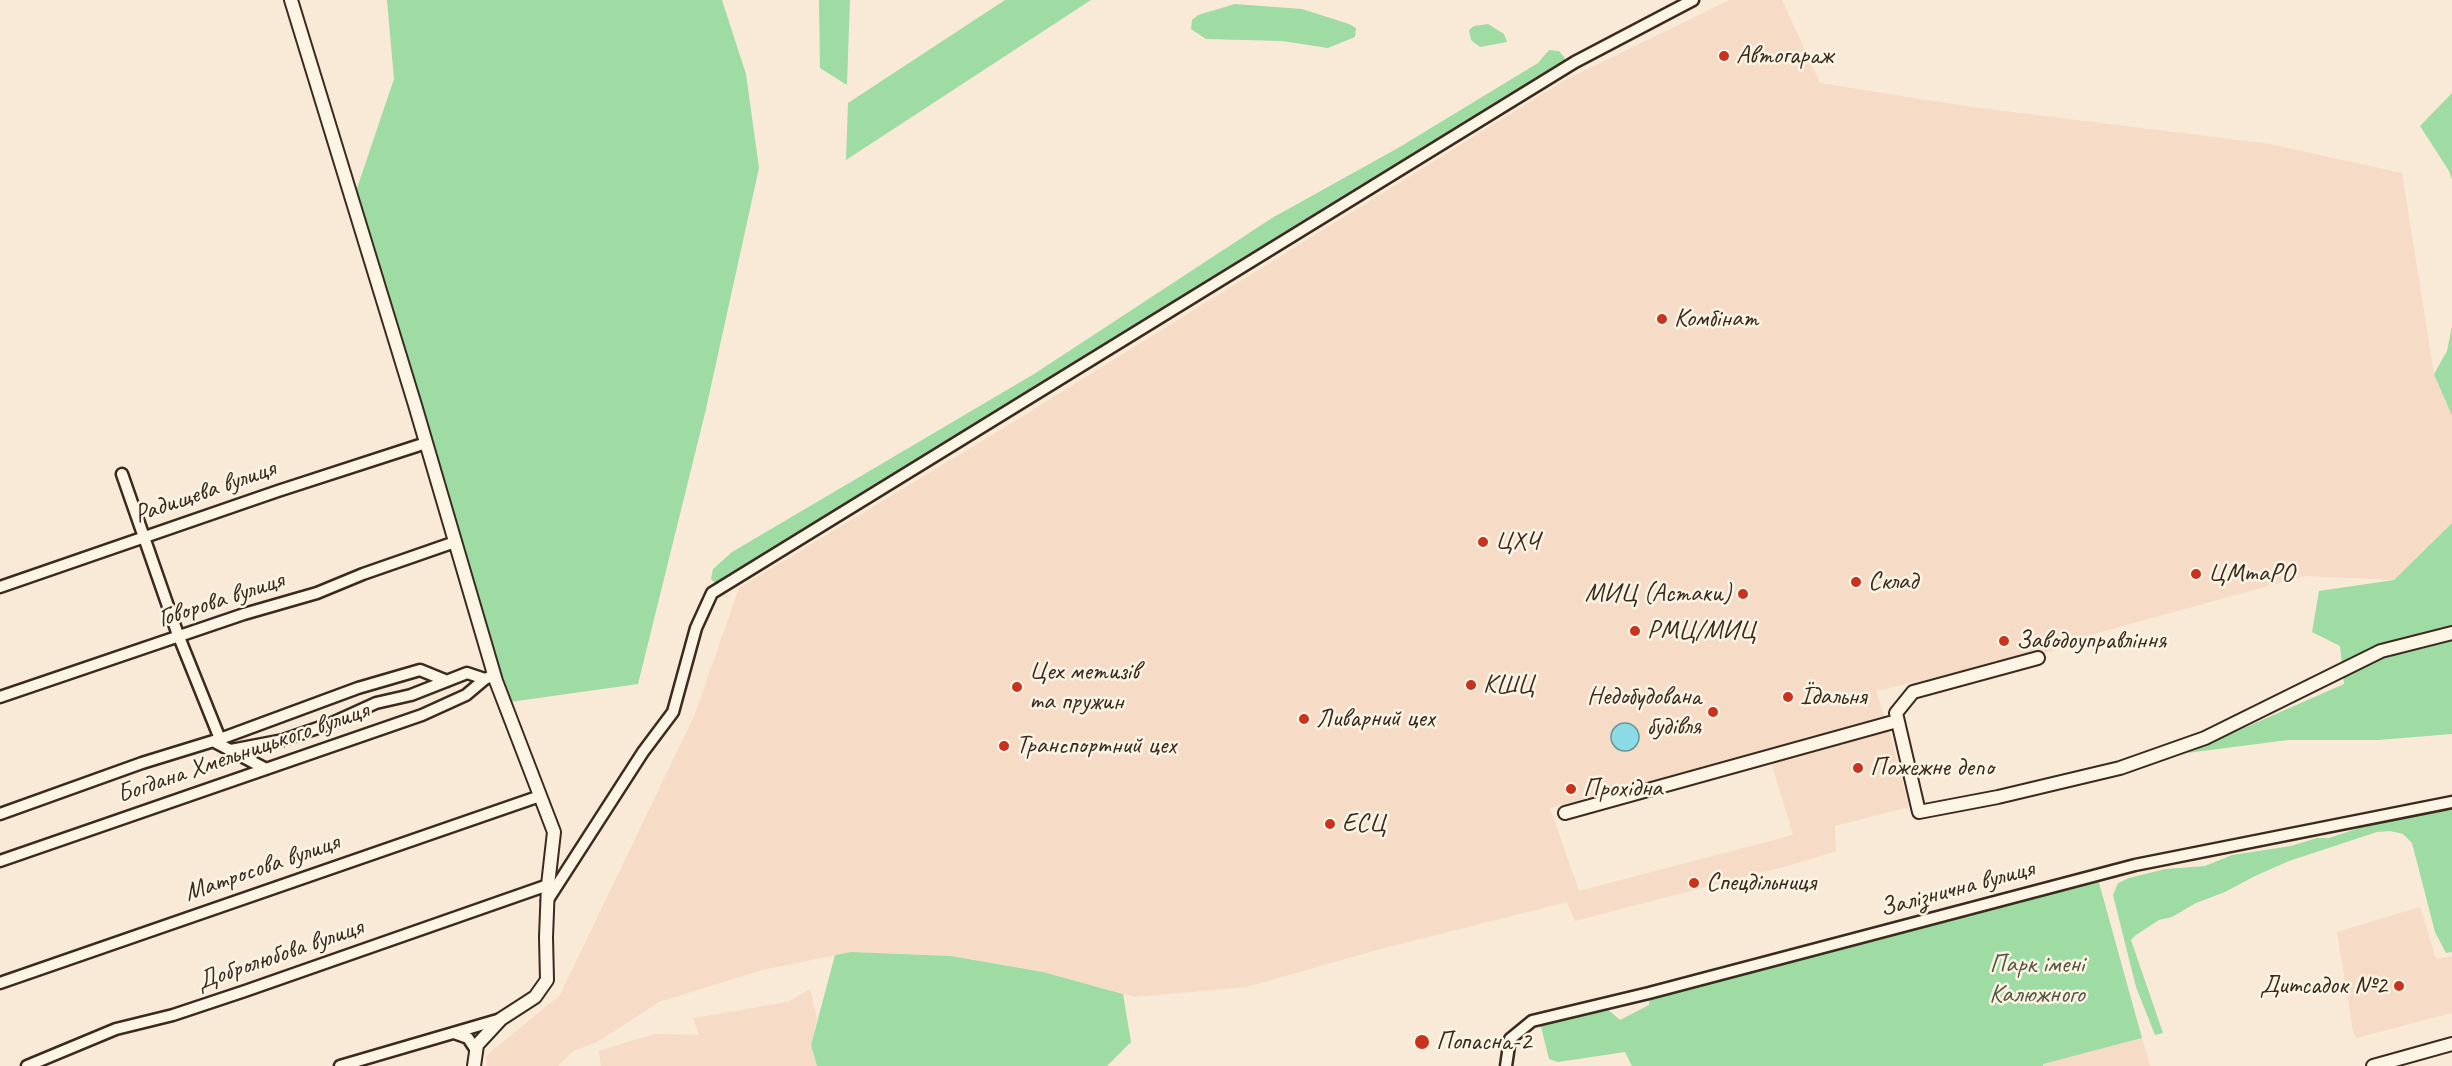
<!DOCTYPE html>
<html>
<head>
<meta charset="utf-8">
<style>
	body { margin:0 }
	canvas { display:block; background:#f9e9d7 }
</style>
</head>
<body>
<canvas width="2452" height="1066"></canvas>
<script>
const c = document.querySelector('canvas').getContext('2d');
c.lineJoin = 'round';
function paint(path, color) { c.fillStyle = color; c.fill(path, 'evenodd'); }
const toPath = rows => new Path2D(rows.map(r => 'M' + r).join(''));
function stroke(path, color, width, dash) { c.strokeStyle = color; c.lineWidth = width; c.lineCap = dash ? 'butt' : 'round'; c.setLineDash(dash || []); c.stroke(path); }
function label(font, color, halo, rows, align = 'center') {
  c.font = font + ' Caveat,sans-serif'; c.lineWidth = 5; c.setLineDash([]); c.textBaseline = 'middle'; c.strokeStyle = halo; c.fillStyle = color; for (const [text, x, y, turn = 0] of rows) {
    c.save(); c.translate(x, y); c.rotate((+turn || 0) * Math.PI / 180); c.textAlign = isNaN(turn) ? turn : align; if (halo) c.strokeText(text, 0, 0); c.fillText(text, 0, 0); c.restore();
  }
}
paint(toPath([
	[1730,0,1782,0,1820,83,1972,107,2270,144,2402,173,2434,374,2452,416,2452,523,2394,580,2305,576,2090,635,2053,651,1876,691,1885,719,1550,808,1579,891,1793,835,1771,762,1888,726,1909,807,1835,826,1836,851,1798,863,1575,921,1567,902,1388,947,1246,987,1135,997,1043,972,951,956,851,952,762,970,659,1002,597,1042,573,1051,558,1066,487,1066,486,1056,560,995,695,714,739,588,997,432,1565,80],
	[2420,907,2436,959,2452,956,2452,1013,2356,1038,2353,1031,2337,932],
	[810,989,817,1018,811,1045,817,1066,601,1066,599,1051,654,1034,699,1035,693,1018,788,1002],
	[2142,1038,2150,1066,2043,1066,2042,1064]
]), '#f6dbc6');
paint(toPath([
	[387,0,722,0,746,74,759,168,706,409,638,684,510,702,496,681,356,191,394,79],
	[819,0,850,0,847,85,820,68],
	[1005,0,1091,0,846,160,848,103],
	[1235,4,1302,9,1349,24,1356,28,1355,37,1328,48,1282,41,1206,39,1191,29,1192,20,1198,15],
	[1488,24,1504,34,1507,42,1480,47,1471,40,1469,30,1474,26],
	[1549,50,1559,51,1565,58,1561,65,966,429,726,580,715,583,711,579,713,569,732,552,1034,374,1272,218,1398,148,1538,63],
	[2452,93,2452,180,2449,171,2420,126],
	[2452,326,2452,416,2434,374,2447,351],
	[2452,523,2452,734,2378,740,2288,740,2187,753,2344,684,2340,646,2312,632,2319,591,2394,580],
	[2452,810,2452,952,2446,953,2435,932,2412,843,2403,834,2390,831,2377,832,2289,861,2255,876,2225,892,2196,903,2172,917,2159,920,2136,935,2131,940,2163,1033,2155,1035,2136,987,2113,895,2118,883,2129,878,2165,869,2205,866,2232,855,2291,846,2317,838,2329,838,2377,822],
	[2098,879,2142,1038,2043,1064,2043,1066,1632,1066,1625,1052,1558,1062,1549,1059,1540,1023,1606,1008,1620,1020,1649,1005,1650,997],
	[851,952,951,956,1043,972,1123,994,1131,1042,1107,1066,817,1066,811,1045,835,955]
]), '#9fdca4');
const water = toPath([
	'1611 737a14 14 0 1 1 28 0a14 14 0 1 1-28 0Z'
]);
paint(water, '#8bdbe7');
stroke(water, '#6b9497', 1.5);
const minor = toPath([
	[122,474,177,632,220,739],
	[0,587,278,491,426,443],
	[0,697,244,614,317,593,363,574,455,542],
	[213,741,266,769],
	[231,750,283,740,332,723,376,703,411,695,467,673,485,679],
	[0,814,142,763,220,739,358,688,420,670,447,681],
	[0,861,422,715,466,695,485,679,494,675],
	[547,901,643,752,673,712,696,628,712,593,1575,62,1693,0],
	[0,983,540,796],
	[454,1033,468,1038,476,1050],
	[27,1066,116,1029,173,1015,245,991,548,885],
	[340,1066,501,1019],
	[1506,1066,1510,1039,1532,1021,1649,993,2135,865,2452,802]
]);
const tertiary = toPath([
	[291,0,415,405,496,681,554,832,548,885,546,937,547,980,535,997,501,1019,477,1045,474,1066],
	[2038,658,1913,692,1896,713,1919,812,1998,797,2120,768,2205,738,2381,651,2452,633],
	[1565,813,1897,721],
	[2373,1066,2452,1044]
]);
stroke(minor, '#3b2a1e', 15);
stroke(tertiary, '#3b2a1e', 16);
stroke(minor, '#fcf5e5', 10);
stroke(tertiary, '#fcf5e5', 12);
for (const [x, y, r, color] of [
	[1724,56,6,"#c8321e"],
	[1662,319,6,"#c8321e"],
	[1483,542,6,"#c8321e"],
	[2196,574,6,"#c8321e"],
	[1856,582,6,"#c8321e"],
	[1743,594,6,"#c8321e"],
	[1635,631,6,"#c8321e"],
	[2004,641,6,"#c8321e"],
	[1471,685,6,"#c8321e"],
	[1017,687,6,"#c8321e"],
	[1788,697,6,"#c8321e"],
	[1713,712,6,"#c8321e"],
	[1304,719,6,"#c8321e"],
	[1004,746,6,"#c8321e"],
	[1858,768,6,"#c8321e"],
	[1571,789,6,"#c8321e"],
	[1330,824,6,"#c8321e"],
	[1694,883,6,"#c8321e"],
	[2399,986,6,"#c8321e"],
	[1422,1042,8,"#c8321e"]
]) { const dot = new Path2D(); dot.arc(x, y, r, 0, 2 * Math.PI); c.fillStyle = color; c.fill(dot); stroke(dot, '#fcf5e5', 2); }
label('26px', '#3b2a1e', '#fcf5e5', [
	["Автогараж",1736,56],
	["Комбінат",1674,319],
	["ЦХЧ",1495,542],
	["ЦМтаРО",2208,574],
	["Склад",1868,582],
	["МИЦ (Астаки)",1731,594,"right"],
	["РМЦ/МИЦ",1647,631],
	["Заводоуправління",2016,641],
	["Цех метизів",1029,672],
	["та пружин",1029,702],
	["КШЦ",1483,685],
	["Недобудована",1701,697,"right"],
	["будівля",1701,727,"right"],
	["Їдальня",1800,697],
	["Ливарний цех",1316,719],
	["Транспортний цех",1016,746],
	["Пожежне депо",1870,768],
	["Прохідна",1583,789],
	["ЕСЦ",1342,824],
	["Спецдільниця",1706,883],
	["Дитсадок №2",2387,986,"right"],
	["Попасна-2",1436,1042]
], 'left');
label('26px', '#3b2a1e', '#fcf5e5', [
	["Радищева вулиця",205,492,-19],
	["Говорова вулиця",221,600,-18],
	["Богдана Хмельницького вулиця",243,753,-19],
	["Матросова вулиця",262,868,-19],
	["Залізнична вулиця",1957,889,-15],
	["Добролюбова вулиця",280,955,-19]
]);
label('26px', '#545640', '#fcf5e5', [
	["Парк імені",2037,965],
	["Калюжного",2037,995]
]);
</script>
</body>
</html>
